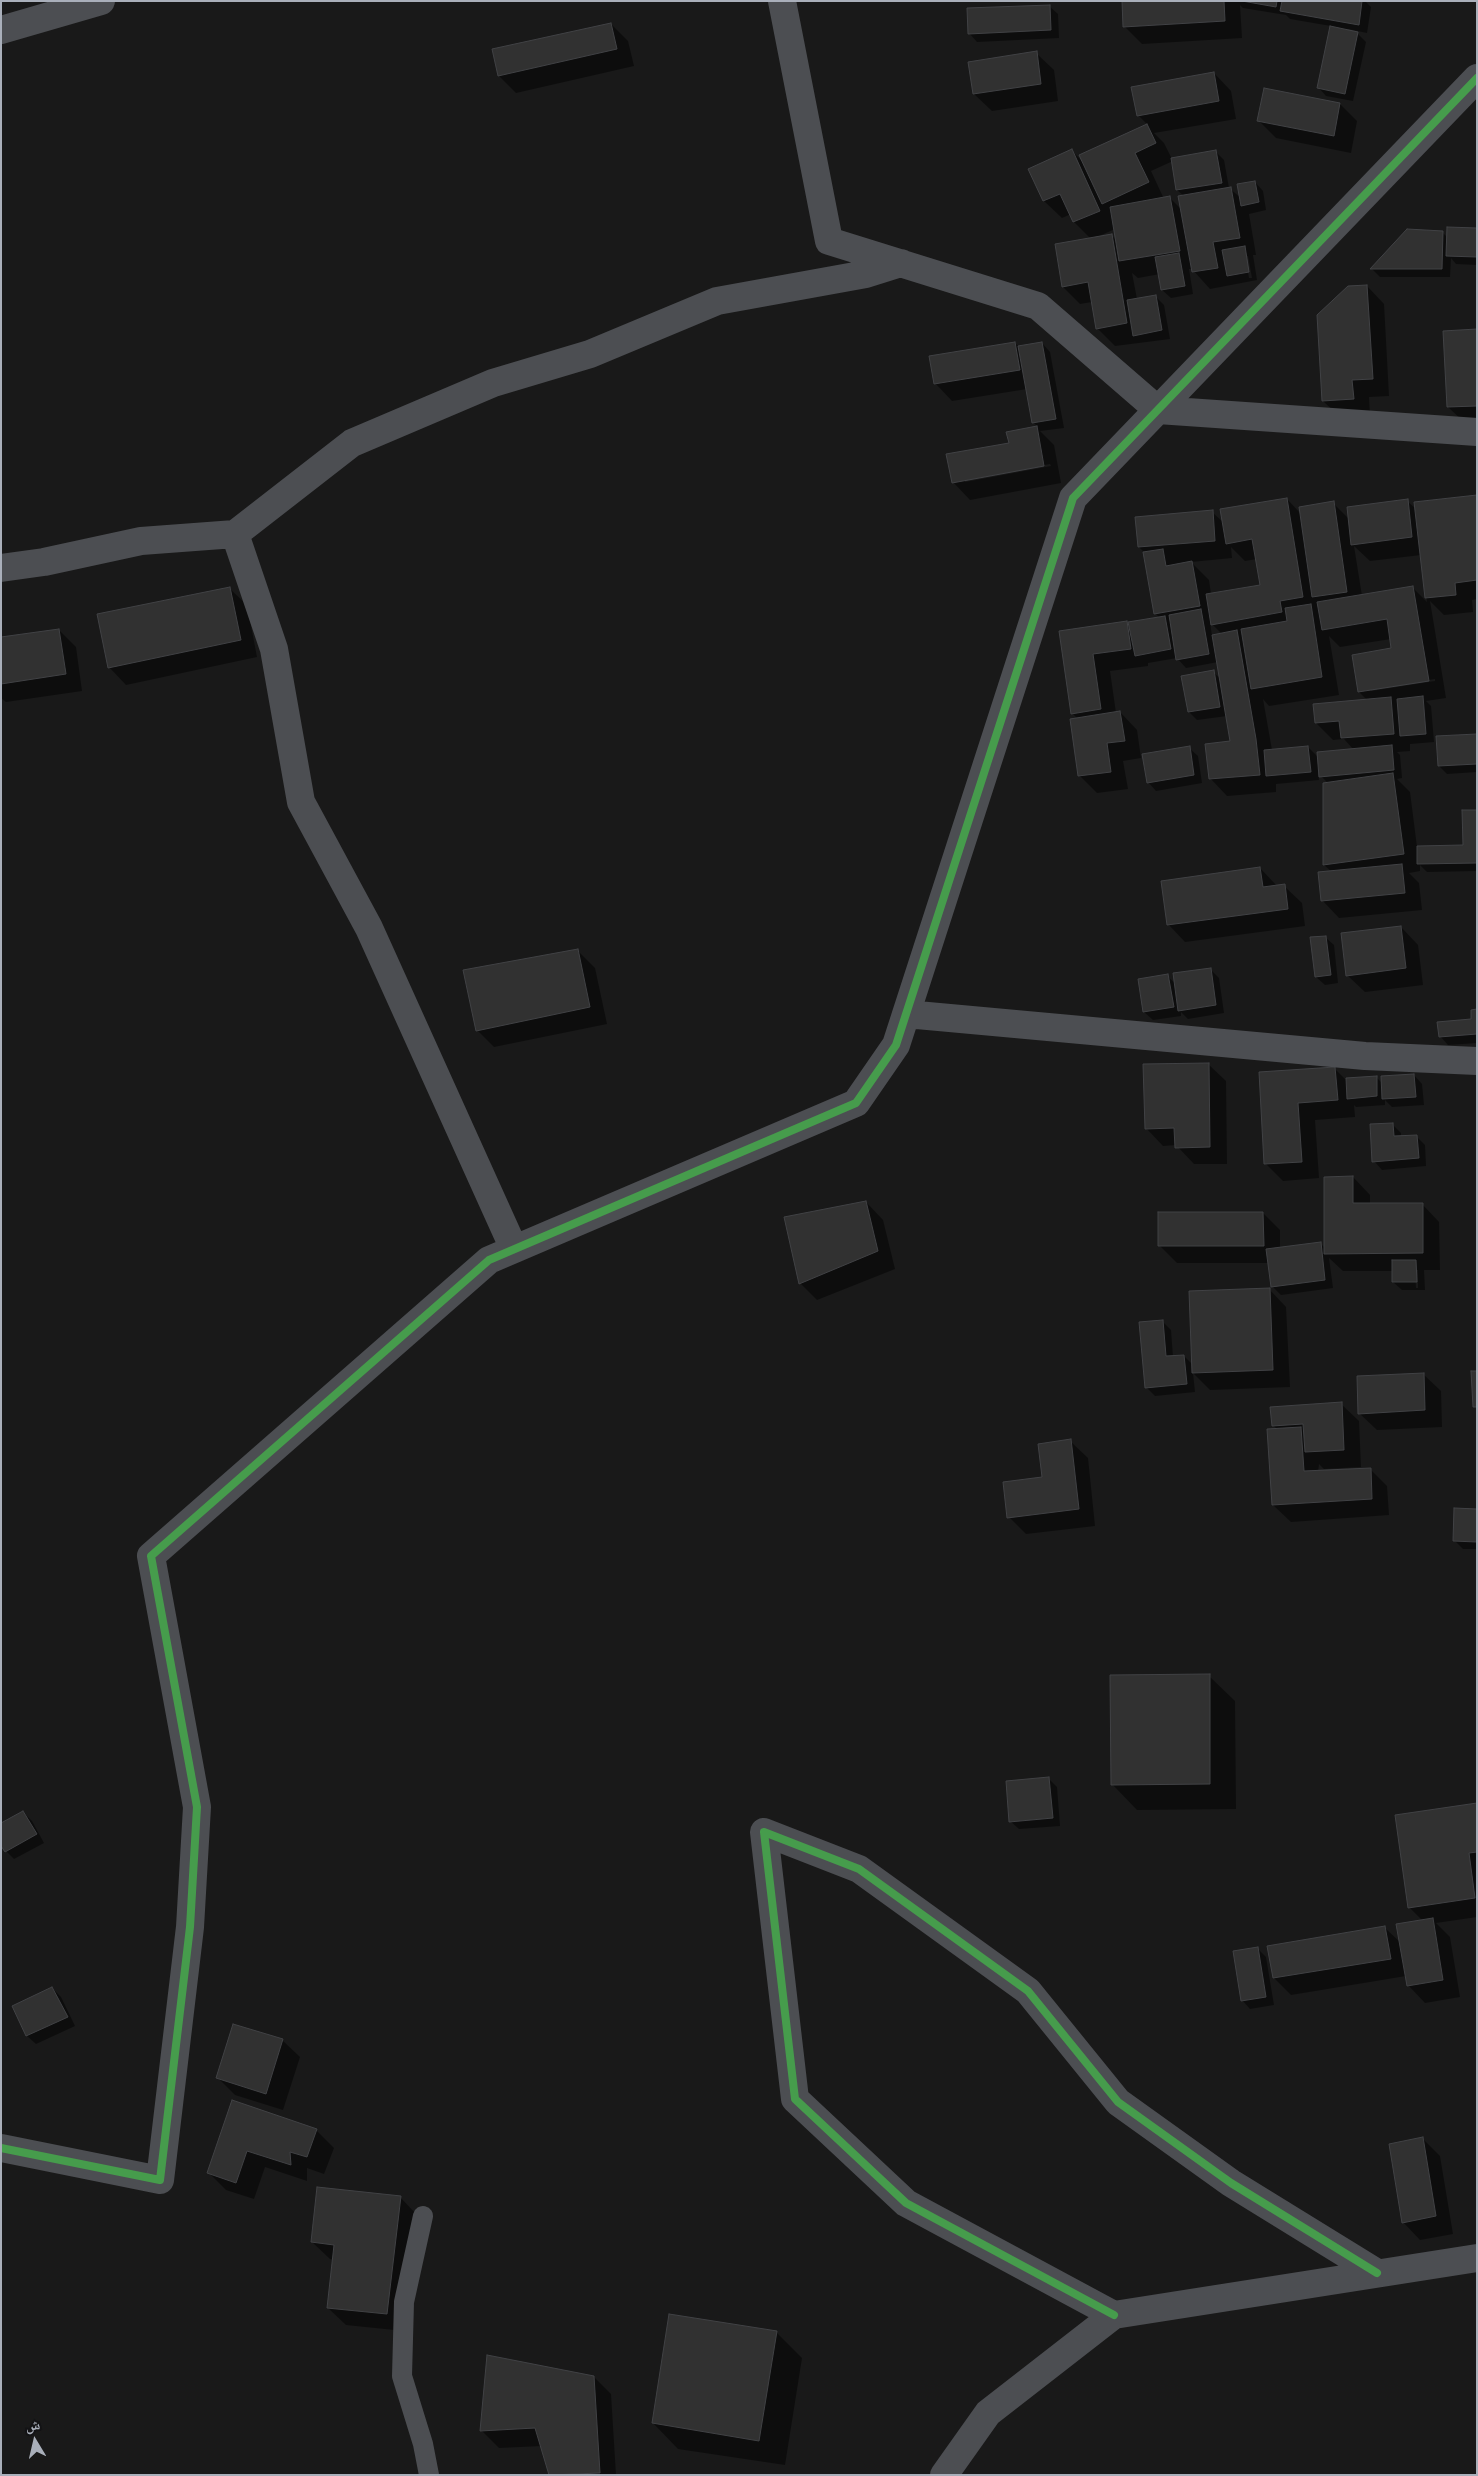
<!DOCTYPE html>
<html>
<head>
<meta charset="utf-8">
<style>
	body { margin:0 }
	#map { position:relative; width:1478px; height:2476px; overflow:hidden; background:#191919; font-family:Karla,"Noto Naskh Arabic",sans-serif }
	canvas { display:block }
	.frame { position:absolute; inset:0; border:2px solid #a9afba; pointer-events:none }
	.north { position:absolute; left:10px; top:2416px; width:50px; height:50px; -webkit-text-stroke:4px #131315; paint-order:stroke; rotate:351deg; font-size:14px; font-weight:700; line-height:20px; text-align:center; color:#a9afba }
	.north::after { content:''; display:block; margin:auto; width:18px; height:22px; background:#a9afba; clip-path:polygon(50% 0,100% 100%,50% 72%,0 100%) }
</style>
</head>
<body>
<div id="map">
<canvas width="1478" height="2476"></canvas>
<div class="frame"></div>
<div class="north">ش</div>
</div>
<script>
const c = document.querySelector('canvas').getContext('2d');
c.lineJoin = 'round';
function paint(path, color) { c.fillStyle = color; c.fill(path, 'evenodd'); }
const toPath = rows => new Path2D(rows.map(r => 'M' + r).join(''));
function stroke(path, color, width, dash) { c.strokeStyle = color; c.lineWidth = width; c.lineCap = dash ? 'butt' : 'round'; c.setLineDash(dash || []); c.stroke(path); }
paint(toPath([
	[1123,1,1365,1,1371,7,1367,33,1348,29,1347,31,1358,34,1366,42,1353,101,1326,96,1318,87,1331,26,1290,19,1286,15,1243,8,1240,5,1242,38,1142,44,1125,27],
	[1049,6,1058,14,1059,38,977,42,969,33],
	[611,24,628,41,634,66,516,93,499,76],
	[1036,53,1054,70,1058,101,992,111,974,94],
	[1214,73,1231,91,1236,119,1154,133,1164,143,1172,159,1216,152,1224,160,1229,188,1241,198,1255,182,1263,191,1266,210,1249,214,1256,255,1253,255,1257,280,1210,289,1192,269,1189,269,1193,294,1171,298,1162,290,1160,274,1138,278,1132,273,1137,299,1155,296,1164,305,1170,339,1115,346,1097,328,1092,302,1080,304,1063,287,1091,239,1074,222,1071,214,1062,218,1044,201,1030,169,1072,151,1083,162,1081,156,1148,125,1138,115],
	[1173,161,1177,190,1184,196,1182,210,1170,198,1164,199,1151,171],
	[1115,229,1117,241,1111,235,1097,237],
	[1245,256,1248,256,1252,278,1249,278],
	[1340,104,1357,121,1351,153,1276,138,1259,121],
	[1477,230,1477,265,1456,264,1451,258,1450,277,1380,277,1372,269,1442,232,1448,238],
	[1367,286,1384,304,1389,396,1369,397,1370,416,1341,418,1323,401],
	[1477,330,1477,424,1466,424,1448,407],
	[1015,343,1019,347,1042,343,1050,352,1064,428,1040,431,1054,445,1061,483,970,500,953,482,1010,444,1008,433,1038,427,1033,422,1027,389,952,401,935,383],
	[1050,464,1051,466,965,482,965,479],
	[1477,496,1477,599,1472,600,1473,612,1444,615,1430,601,1446,698,1426,701,1431,706,1434,742,1410,744,1410,751,1397,752,1400,755,1402,778,1397,779,1410,792,1417,847,1464,846,1477,811,1477,871,1427,872,1420,865,1420,871,1409,873,1419,883,1422,910,1339,918,1322,900,1332,872,1324,865,1325,784,1328,783,1318,773,1319,780,1276,784,1276,792,1227,796,1210,778,1232,742,1227,716,1197,720,1189,712,1213,672,1221,679,1218,662,1186,668,1177,658,1148,663,1148,666,1110,671,1116,713,1120,712,1137,730,1141,758,1123,761,1128,789,1097,793,1079,775,1078,719,1072,713,1060,632,1127,622,1131,626,1160,618,1155,613,1145,553,1139,547,1212,512,1224,523,1287,499,1301,514,1333,503,1349,519,1407,501,1416,509],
	[1354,546,1370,561,1421,555,1427,602,1413,588,1362,596],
	[1231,547,1245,561,1257,559,1262,586,1211,594,1209,580,1191,562,1232,558],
	[1210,622,1222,634,1212,636],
	[1329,636,1340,647,1391,639,1393,649,1359,692,1367,700,1316,723,1333,740,1344,739,1354,750,1319,758,1308,747,1272,750,1263,699,1269,706,1339,695],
	[1435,679,1435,681,1371,691,1371,689],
	[229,588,247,605,257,657,126,685,109,667],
	[59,630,76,647,82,691,6,702,1,698,1,639],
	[1477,735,1477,772,1447,774,1439,766],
	[1189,748,1198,756,1202,783,1156,791,1148,782],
	[1260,868,1277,886,1284,886,1302,903,1305,926,1185,942,1168,924],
	[1401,927,1418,945,1423,985,1365,992,1347,975],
	[1325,937,1334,945,1338,983,1325,985,1316,977],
	[578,951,595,968,607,1024,494,1047,477,1030],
	[1210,969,1219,978,1224,1013,1188,1019,1181,1012,1181,1016,1153,1020,1144,1012,1167,976,1176,984],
	[1477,1011,1477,1043,1448,1045,1440,1036,1473,1021],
	[1208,1064,1226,1081,1227,1164,1194,1164,1176,1145,1163,1146,1146,1128],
	[1335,1069,1345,1079,1376,1077,1383,1084,1414,1075,1422,1084,1424,1105,1392,1107,1385,1100,1385,1105,1356,1107,1354,1105,1355,1117,1315,1120,1319,1178,1283,1181,1265,1163,1260,1073],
	[1392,1124,1401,1133,1401,1137,1416,1136,1425,1145,1426,1166,1382,1170,1374,1161],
	[1353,1177,1370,1195,1370,1205,1422,1204,1439,1222,1440,1270,1424,1270,1425,1290,1402,1290,1393,1282,1393,1271,1343,1271,1329,1258,1333,1288,1281,1295,1272,1286,1269,1263,1177,1263,1159,1245,1263,1213,1280,1230,1280,1249,1320,1243,1326,1249],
	[1415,1270,1418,1270,1418,1288,1416,1288],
	[866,1202,883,1220,895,1269,817,1300,800,1283],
	[1269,1289,1286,1307,1290,1387,1210,1390,1193,1373,1195,1392,1155,1396,1147,1388,1162,1321,1171,1330,1173,1357,1184,1356,1193,1365],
	[1423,1374,1441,1391,1442,1427,1377,1430,1359,1413],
	[1341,1404,1359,1421,1361,1467,1324,1469,1319,1464,1318,1472,1370,1469,1387,1486,1389,1515,1291,1522,1273,1505,1278,1430,1273,1425],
	[1070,1441,1088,1458,1095,1526,1026,1534,1009,1517,1044,1478],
	[1477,1510,1477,1549,1463,1549,1455,1541],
	[1209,1676,1235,1701,1236,1809,1137,1810,1112,1784],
	[1049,1779,1057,1787,1060,1826,1019,1829,1010,1821],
	[1477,1804,1477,1917,1436,1923,1450,1937,1460,1997,1425,2003,1408,1985,1406,1976,1291,1995,1274,1978,1385,1928,1401,1943,1423,1921,1409,1907],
	[23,1812,32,1821,44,1843,14,1859,6,1851],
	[1258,1949,1266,1957,1274,2005,1250,2009,1242,2000],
	[52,1988,61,1997,75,2026,36,2044,27,2036,13,2007],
	[282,2040,300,2057,283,2110,235,2095,218,2078],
	[233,2102,316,2130,334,2148,324,2174,307,2168,307,2181,265,2167,254,2199,226,2190,209,2173],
	[1423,2139,1440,2156,1453,2234,1420,2240,1403,2222],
	[400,2197,417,2215,404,2331,346,2325,328,2308,334,2260,330,2259,312,2242],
	[776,2332,802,2358,785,2465,678,2449,653,2423],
	[594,2377,611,2394,616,2475,550,2475,542,2446,499,2448,481,2430]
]), '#0007');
const building = toPath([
	[1122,1,1224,1,1225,21,1123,27,1122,1],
	[1242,1,1277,1,1276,7,1242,1],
	[1282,1,1362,1,1359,25,1280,11,1282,1],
	[1050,5,1051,30,968,34,967,8,1050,5],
	[611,23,617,49,498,76,492,49,611,23],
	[1330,26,1358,32,1345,94,1317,88,1330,26],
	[1037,51,1041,84,973,94,968,62,1037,51],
	[1214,72,1219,101,1137,116,1131,87,1214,72],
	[1264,88,1340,103,1334,136,1257,121,1264,88],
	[1147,124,1156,143,1135,153,1149,182,1102,204,1079,155,1147,124],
	[1072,149,1100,211,1073,222,1060,194,1043,201,1028,169,1072,149],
	[1216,150,1222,183,1176,190,1171,158,1216,150],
	[1255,181,1259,202,1241,206,1237,184,1255,181],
	[1231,187,1240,238,1213,242,1218,268,1192,272,1178,196,1231,187],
	[1170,196,1180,251,1119,261,1110,207,1170,196],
	[1447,227,1477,228,1477,257,1446,256,1447,227],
	[1407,229,1443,231,1442,269,1370,269,1407,229],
	[1112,234,1127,323,1096,329,1088,282,1062,287,1055,244,1112,234],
	[1245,246,1249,272,1227,276,1222,250,1245,246],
	[1179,253,1185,286,1161,290,1155,257,1179,253],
	[1367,285,1373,379,1352,380,1354,399,1322,401,1317,315,1348,286,1367,285],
	[1156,295,1162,330,1133,336,1127,300,1156,295],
	[1477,329,1477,406,1447,407,1443,331,1477,329],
	[1015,342,1020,370,934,384,929,356,1015,342],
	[1042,342,1056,419,1032,423,1018,346,1042,342],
	[1037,426,1044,466,952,483,946,454,1009,443,1006,432,1037,426],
	[1477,495,1477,580,1455,583,1456,595,1425,598,1414,502,1477,495],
	[1287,498,1303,597,1280,601,1282,612,1211,625,1206,594,1260,585,1252,539,1226,544,1220,509,1287,498],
	[1408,499,1412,537,1351,545,1347,507,1408,499],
	[1334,501,1347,592,1312,597,1299,507,1334,501],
	[1213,510,1215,541,1138,547,1135,517,1213,510],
	[1163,549,1166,566,1192,561,1200,606,1154,614,1143,552,1163,549],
	[1413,586,1429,681,1358,692,1352,655,1391,648,1387,619,1322,630,1317,602,1413,586],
	[230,587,241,640,108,668,97,614,230,587],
	[1311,604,1322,677,1251,689,1241,629,1287,621,1285,608,1311,604],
	[1201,609,1209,654,1176,660,1169,615,1201,609],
	[1165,616,1171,649,1135,656,1128,622,1165,616],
	[1127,621,1131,649,1093,654,1101,709,1071,714,1059,631,1127,621],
	[59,629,66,674,1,684,1,637,59,629],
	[1237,630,1256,739,1260,775,1209,779,1205,744,1230,741,1212,635,1237,630],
	[1214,670,1220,707,1188,712,1181,676,1214,670],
	[1423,696,1426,734,1400,736,1397,699,1423,696],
	[1391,697,1394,734,1341,738,1339,721,1315,723,1313,704,1391,697],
	[1120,711,1125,741,1107,743,1111,772,1078,776,1070,719,1120,711],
	[1477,734,1477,764,1438,766,1436,736,1477,734],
	[1392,745,1394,770,1319,777,1317,752,1392,745],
	[1190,746,1194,775,1147,783,1142,754,1190,746],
	[1308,746,1311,772,1266,776,1264,750,1308,746],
	[1393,773,1404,854,1323,865,1323,783,1393,773],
	[1462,810,1477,810,1477,863,1417,864,1417,846,1463,845,1462,810],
	[1402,864,1405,893,1321,901,1318,872,1402,864],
	[1260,867,1263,887,1285,884,1288,909,1167,925,1161,881,1260,867],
	[1401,926,1406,968,1346,976,1341,933,1401,926],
	[1326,936,1331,975,1315,977,1310,937,1326,936],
	[578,949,590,1007,476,1031,463,970,578,949],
	[1211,968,1216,1005,1178,1011,1173,973,1211,968],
	[1168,974,1174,1007,1143,1012,1138,979,1168,974],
	[1477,1009,1477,1034,1439,1037,1437,1022,1471,1019,1471,1010,1477,1009],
	[1209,1063,1210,1147,1175,1148,1174,1128,1145,1129,1143,1064,1209,1063],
	[1335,1067,1338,1100,1298,1103,1302,1162,1264,1164,1259,1072,1335,1067],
	[1414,1074,1416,1097,1382,1099,1381,1076,1414,1074],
	[1377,1076,1377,1096,1347,1099,1346,1078,1377,1076],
	[1393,1123,1394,1136,1417,1135,1419,1158,1372,1162,1370,1124,1393,1123],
	[1353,1176,1353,1203,1423,1203,1423,1253,1324,1254,1324,1177,1353,1176],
	[866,1201,878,1251,799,1284,784,1217,866,1201],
	[1158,1212,1263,1212,1264,1246,1158,1246,1158,1212],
	[1321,1242,1325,1280,1271,1287,1266,1249,1321,1242],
	[1392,1260,1416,1260,1417,1282,1392,1282,1392,1260],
	[1270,1288,1273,1370,1192,1373,1189,1291,1270,1288],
	[1163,1320,1166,1356,1184,1355,1187,1384,1145,1388,1139,1322,1163,1320],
	[1471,1371,1477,1371,1477,1407,1473,1407,1471,1371],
	[1424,1373,1425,1410,1358,1414,1357,1376,1424,1373],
	[1342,1402,1344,1450,1305,1452,1303,1424,1272,1426,1270,1407,1342,1402],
	[1301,1427,1304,1471,1371,1468,1372,1499,1272,1505,1267,1429,1301,1427],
	[1071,1439,1079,1509,1007,1518,1003,1482,1042,1477,1038,1444,1071,1439],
	[1454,1508,1477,1509,1477,1542,1453,1541,1454,1508],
	[1210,1674,1210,1784,1111,1785,1110,1675,1210,1674],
	[1049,1777,1053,1818,1009,1822,1006,1781,1049,1777],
	[1477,1803,1477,1852,1469,1853,1475,1898,1408,1908,1395,1815,1477,1803],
	[23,1811,37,1834,5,1852,1,1846,1,1823,23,1811],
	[1433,1918,1443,1980,1407,1986,1396,1924,1433,1918],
	[1385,1926,1391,1959,1273,1978,1267,1946,1385,1926],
	[1258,1947,1266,1997,1241,2001,1233,1951,1258,1947],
	[52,1987,68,2017,26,2036,12,2006,52,1987],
	[233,2024,283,2039,266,2094,216,2078,233,2024],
	[232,2100,317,2129,307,2157,290,2152,291,2165,247,2151,236,2183,207,2173,232,2100],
	[1423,2137,1436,2216,1402,2223,1389,2144,1423,2137],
	[317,2187,401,2196,387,2314,327,2308,334,2245,311,2242,317,2187],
	[669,2314,777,2331,759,2441,652,2423,669,2314],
	[487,2355,594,2376,600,2473,549,2475,535,2428,480,2431,487,2355]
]);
paint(building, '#313131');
stroke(building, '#414245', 1);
stroke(toPath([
	[423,2216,404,2302,402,2376,423,2444,429,2475]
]), '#4c4e52', 20);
stroke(toPath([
	[782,1,829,241,1038,306,1158,410,1477,432],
	[1,30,101,1],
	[235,534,274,649,301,802,369,928,514,1249],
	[1,568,44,562,141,541,235,534,352,443,493,383,590,354,717,301,866,274,901,263],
	[906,1014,1365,1056,1477,1061],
	[1,2148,160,2180,190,1927,197,1807,151,1556,489,1260,856,1103,896,1045,1073,498,1477,78],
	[1114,2315,906,2203,795,2099,764,1832,859,1869,1028,1991,1118,2102,1231,2183,1377,2273],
	[944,2475,988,2413,1114,2315,1477,2258]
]), '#4c4e52', 28);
stroke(toPath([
	[1,2148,160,2180,190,1927,197,1807,151,1556,489,1260,856,1103,896,1045,1073,498,1477,78],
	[1114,2315,906,2203,795,2099,764,1832,859,1869,1028,1991,1118,2102,1231,2183,1377,2273]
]), '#469c4c', 8);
</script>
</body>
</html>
